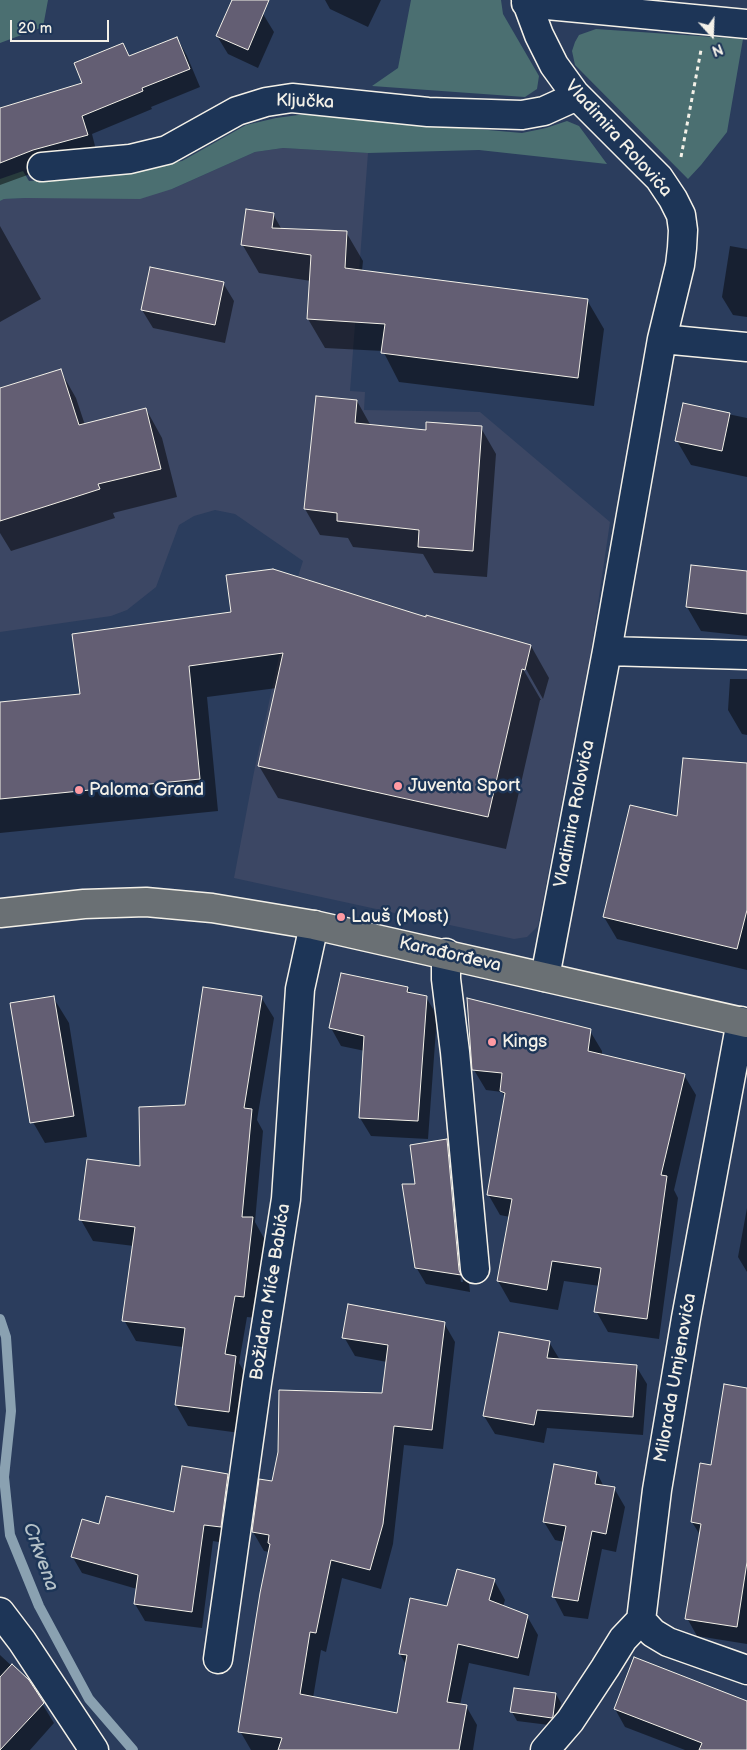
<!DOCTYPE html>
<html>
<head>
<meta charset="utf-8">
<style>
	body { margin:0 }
	#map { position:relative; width:747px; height:1750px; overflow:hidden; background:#2b3d5d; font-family:"Balsamiq Sans",sans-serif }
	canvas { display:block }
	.north { position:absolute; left:687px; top:10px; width:50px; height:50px; -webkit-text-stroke:4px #1d3557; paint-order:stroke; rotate:160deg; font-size:14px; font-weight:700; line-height:20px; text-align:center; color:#f4f1e8 }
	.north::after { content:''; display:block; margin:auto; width:18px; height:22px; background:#f4f1e8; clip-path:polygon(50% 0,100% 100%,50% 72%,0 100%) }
	.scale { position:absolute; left:10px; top:20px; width:99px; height:22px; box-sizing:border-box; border:2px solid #f4f1e8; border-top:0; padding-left:6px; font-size:15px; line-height:18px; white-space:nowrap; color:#f4f1e8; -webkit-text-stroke:4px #1d3557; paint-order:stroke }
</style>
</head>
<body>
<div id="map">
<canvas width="747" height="1750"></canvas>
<div class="north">N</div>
<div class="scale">20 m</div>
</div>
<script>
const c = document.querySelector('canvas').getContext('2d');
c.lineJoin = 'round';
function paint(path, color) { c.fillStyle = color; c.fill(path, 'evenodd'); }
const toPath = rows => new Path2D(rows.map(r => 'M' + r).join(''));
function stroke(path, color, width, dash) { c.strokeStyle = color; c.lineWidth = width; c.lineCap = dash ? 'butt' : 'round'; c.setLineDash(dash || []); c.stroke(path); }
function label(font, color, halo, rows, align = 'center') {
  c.font = font + ' "Balsamiq Sans",sans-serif'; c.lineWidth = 5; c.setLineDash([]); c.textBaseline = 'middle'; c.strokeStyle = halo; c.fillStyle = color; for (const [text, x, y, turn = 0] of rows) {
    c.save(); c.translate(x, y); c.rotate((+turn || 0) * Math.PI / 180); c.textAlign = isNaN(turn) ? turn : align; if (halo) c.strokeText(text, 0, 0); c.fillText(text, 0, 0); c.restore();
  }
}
paint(toPath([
	[283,148,368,153,350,391,365,392,364,410,480,412,610,522,591,651,538,926,527,937,514,939,234,878,254,772,279,656,282,626,303,561,235,514,215,510,194,516,179,525,156,587,127,610,111,616,0,632,0,201,4,199,26,198,172,189,255,152]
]), '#3c4764');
paint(toPath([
	[0,0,48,0,43,27,0,43],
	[411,0,501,0,503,14,539,76,537,89,525,97,372,86,398,68],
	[596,29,743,39,727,132,701,165,688,179,575,65,572,51,575,42,579,35],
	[306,114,522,133,546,128,567,121,579,126,607,164,479,150,368,153,283,148,255,152,172,189,140,199,26,198,4,199,0,201,0,179,23,171,29,181,95,177,182,161,246,125,276,118]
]), '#4b6f71');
paint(toPath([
	[233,0,263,14,274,32,258,68,228,54,217,36],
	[325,0,381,0,368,27,330,9],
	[177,38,187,56,200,87,151,107,152,109,92,134,96,150,0,185,0,109,84,84,122,44,130,57],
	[273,214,282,230,346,232,363,261,362,271,587,300,604,329,594,406,399,382,383,351,325,348,308,319,311,281,259,273,242,244],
	[0,226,41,299,0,322],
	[730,246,747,249,747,317,733,315,722,297],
	[223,283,234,301,225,343,153,328,142,310],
	[60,370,76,398,85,425,146,409,162,438,177,497,113,513,115,518,11,551,0,533,0,389],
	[357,401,371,426,427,432,481,428,496,454,487,577,434,573,423,554,353,547,348,538,320,535,305,509],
	[684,405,747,418,747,477,691,465,677,441],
	[747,572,747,636,701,631,687,607],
	[427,618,531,646,549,678,543,699,526,669,523,669,541,700,540,700,506,849,278,798,259,766,277,688,207,697,218,811,0,833,0,703,81,695,74,635],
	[730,679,747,679,747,735,742,734,728,710],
	[747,765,747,970,617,939,604,917,678,818],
	[408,988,411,994,426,997,437,1016,428,1139,371,1136,360,1118,365,1051,341,1046,331,1028],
	[53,997,69,1023,87,1137,45,1143,30,1117],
	[261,997,274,1018,257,1120,263,1131,255,1222,265,1240,256,1318,247,1317,239,1363,248,1378,240,1433,188,1426,176,1405,183,1347,136,1341,124,1320,134,1246,93,1241,81,1220,142,1168],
	[590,1031,602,1051,602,1055,684,1075,696,1095,674,1190,678,1198,659,1339,608,1332,596,1311,600,1286,564,1281,558,1310,510,1302,498,1281,510,1217,500,1215,488,1194,505,1097,502,1092,486,1090,474,1070],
	[447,1140,456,1157,470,1292,426,1284,416,1267,417,1186],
	[448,1157,450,1157,463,1282,461,1282],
	[747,1208,747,1272,738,1257],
	[444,1323,455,1342,443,1449,404,1445,393,1544,381,1589,342,1578,326,1652,321,1650,313,1698,398,1715,406,1665,400,1654,448,1607,494,1580,505,1600,503,1606,527,1616,538,1635,529,1676,469,1663,460,1705,466,1706,477,1725,473,1750,251,1750,240,1731,270,1552,264,1551,253,1532,274,1483,384,1394,387,1362,355,1356,344,1337],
	[549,1342,560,1360,636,1366,647,1384,643,1435,547,1428,544,1443,495,1434,484,1416],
	[747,1389,747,1644,697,1636,687,1618,700,1535,692,1522,712,1466],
	[597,1473,604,1487,614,1488,625,1507,616,1552,602,1549,588,1619,564,1616,554,1597,564,1542,555,1540,544,1522],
	[228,1475,237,1492,230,1544,213,1541,202,1628,145,1621,135,1604,137,1589,82,1573,72,1556,100,1526,175,1514],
	[0,1655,28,1681,54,1723,30,1750,0,1750],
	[556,1694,561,1703,557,1726,517,1721,512,1712],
	[747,1702,747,1750,685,1750,625,1727,615,1709]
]), '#0007');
stroke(toPath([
	[0,1319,6,1337,11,1411,4,1477,10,1535,39,1606,89,1699,133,1750]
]), '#8aa1b1', 10);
const building = toPath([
	[232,0,269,0,248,50,216,36,232,0],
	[177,37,190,69,142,88,143,91,82,116,88,135,33,150,0,163,0,108,82,83,74,63,123,43,129,56,177,37],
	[246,209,274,213,272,228,347,231,345,268,588,299,578,378,381,353,385,324,307,319,311,255,241,245,246,209],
	[150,267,224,282,215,325,141,310,150,267],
	[61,369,79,425,146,408,161,469,98,484,100,489,0,521,0,388,61,369],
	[316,396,357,400,355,423,426,430,426,422,482,426,473,551,418,547,419,530,337,521,337,513,304,509,316,396],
	[683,403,730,413,722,451,675,441,683,403],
	[691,565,747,571,747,614,686,607,691,565],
	[273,569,426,617,426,615,531,645,525,670,522,669,488,817,258,766,283,653,189,666,200,779,0,799,0,702,80,694,72,634,231,612,226,575,273,569],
	[683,758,747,763,747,910,737,949,603,917,630,805,677,816,683,758],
	[341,973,408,987,407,992,427,996,418,1121,359,1118,364,1036,329,1028,341,973],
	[203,987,262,996,244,1108,252,1109,242,1217,253,1217,244,1297,235,1296,225,1354,236,1356,229,1412,175,1405,185,1328,122,1321,135,1227,79,1220,87,1159,140,1166,139,1107,185,1105,203,987],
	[54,996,74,1116,30,1123,10,1003,54,996],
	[467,998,591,1029,588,1051,685,1074,661,1175,667,1176,647,1319,594,1312,601,1268,552,1261,547,1290,497,1281,512,1199,487,1195,505,1093,500,1091,502,1073,472,1070,467,998],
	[447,1139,459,1270,461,1275,415,1268,402,1184,415,1184,410,1145,447,1139],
	[348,1304,445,1322,432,1430,394,1426,383,1524,370,1570,331,1560,316,1633,310,1632,300,1694,397,1713,407,1655,399,1654,410,1598,447,1606,457,1569,495,1579,489,1600,528,1615,518,1658,458,1644,447,1702,467,1705,459,1750,278,1750,282,1738,238,1732,260,1593,270,1544,268,1543,269,1535,252,1532,259,1479,272,1481,278,1452,279,1390,382,1393,388,1345,342,1338,348,1304],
	[499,1332,550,1341,547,1358,637,1365,633,1417,537,1410,534,1425,483,1416,499,1332],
	[724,1384,747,1388,747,1562,737,1627,685,1619,701,1524,691,1522,700,1463,711,1465,724,1384],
	[554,1464,597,1472,595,1484,615,1487,606,1534,592,1531,578,1601,552,1597,566,1526,543,1522,554,1464],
	[182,1466,228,1474,221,1527,204,1525,192,1612,134,1604,138,1575,71,1557,82,1519,99,1524,106,1496,174,1512,182,1466],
	[634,1657,747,1701,747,1750,699,1750,702,1743,614,1709,634,1657],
	[12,1664,29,1680,44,1703,0,1750,0,1677,12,1664],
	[514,1688,556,1693,553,1716,552,1718,510,1712,514,1688]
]);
paint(building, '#635e73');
stroke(building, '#f4f1e8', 1);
const street = toPath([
	[526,0,539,35,554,65,575,94,659,178,673,199,681,215,683,230,682,248,680,265,662,339,607,651,545,977],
	[526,3,747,24],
	[42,167,130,159,167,150,237,111,266,102,292,98,428,112,522,115,544,111,577,96],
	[662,339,747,347],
	[607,651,747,655],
	[446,953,446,979,455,1052,475,1269],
	[741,1021,686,1318,657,1490,641,1620,653,1633,668,1642,747,1670],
	[0,1612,22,1641,94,1750],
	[218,1659,257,1383,286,1199,300,989,314,925],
	[545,1750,570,1721,605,1668,623,1639,641,1620]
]);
const primary = toPath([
	[0,913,84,904,146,902,212,908,314,925,747,1023]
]);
stroke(street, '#f4f1e8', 31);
stroke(primary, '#f4f1e8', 31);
stroke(toPath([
	[681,157,701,50]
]), '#f4f1e8', 3, [4, 4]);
stroke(street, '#1d3557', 28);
stroke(primary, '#6a7074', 28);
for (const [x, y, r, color] of [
	[398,786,5,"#ff9aa2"],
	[79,790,5,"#ff9aa2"],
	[341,917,5,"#ff9aa2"],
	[492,1042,5,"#ff9aa2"]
]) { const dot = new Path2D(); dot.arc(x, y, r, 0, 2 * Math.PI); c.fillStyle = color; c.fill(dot); stroke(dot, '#1d3557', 2); }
label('18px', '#f4f1e8', '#1d3557', [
	["Ključka",305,102,2],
	["Vladimira Rolovića",618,139,48],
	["Vladimira Rolovića",575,814,-79],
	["Karađorđeva",450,955,13],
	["Božidara Miće Babića",271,1292,-81],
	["Milorada Umjenovića",676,1378,-80]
]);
label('18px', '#f4f1e8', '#1d3557', [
	["Juventa Sport",408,786],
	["Paloma Grand",89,790],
	["Lauš (Most)",351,917],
	["Kings",502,1042]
], 'left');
label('italic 19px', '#b6c2c8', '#1d3557', [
	["Crkvena",40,1557,70]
]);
</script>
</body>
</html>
